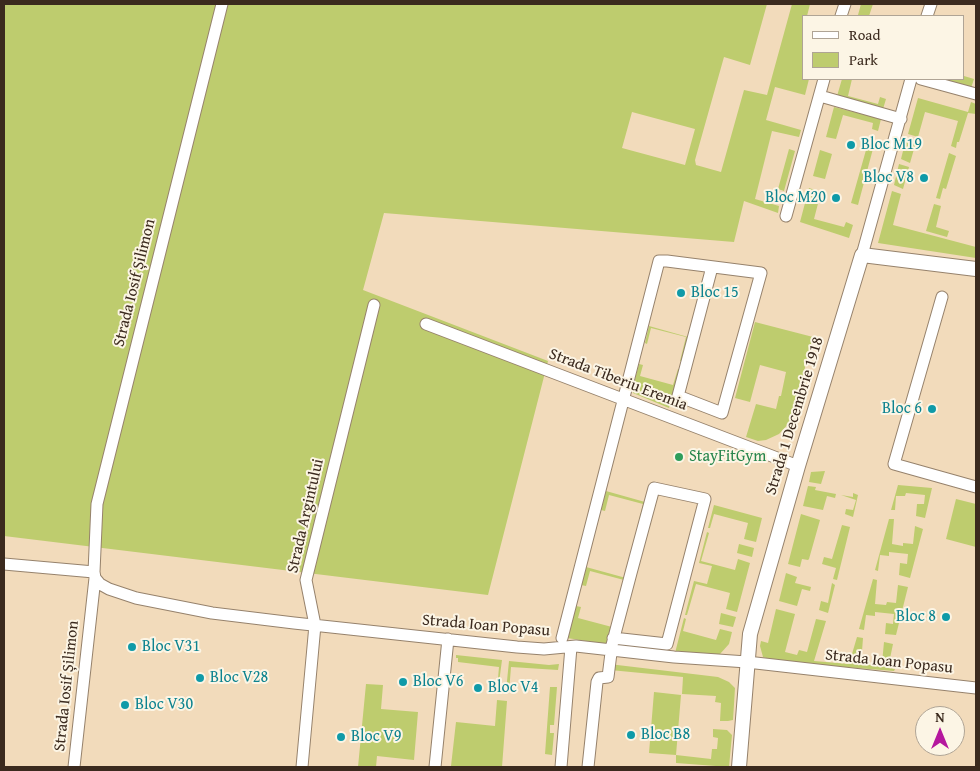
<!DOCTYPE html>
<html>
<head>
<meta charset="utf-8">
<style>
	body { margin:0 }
	#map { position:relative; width:980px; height:771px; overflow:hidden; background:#f2dbbb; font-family:"Gentium Book Plus",serif }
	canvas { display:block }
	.frame { position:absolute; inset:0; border:5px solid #3b2a1e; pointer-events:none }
	.legend { position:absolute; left:802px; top:15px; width:162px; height:65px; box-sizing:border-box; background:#fcf5e5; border:1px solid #afa495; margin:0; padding:6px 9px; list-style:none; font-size:15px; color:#3b2a1e }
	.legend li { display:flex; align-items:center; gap:10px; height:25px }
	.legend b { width:25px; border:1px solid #afa495 }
	.north { position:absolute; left:915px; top:706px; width:50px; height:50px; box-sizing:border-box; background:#fcf5e5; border:1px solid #afa495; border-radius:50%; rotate:0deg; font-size:14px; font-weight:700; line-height:20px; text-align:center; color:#3b2a1e }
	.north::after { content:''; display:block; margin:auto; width:18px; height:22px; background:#b5179e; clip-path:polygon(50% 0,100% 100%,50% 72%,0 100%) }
</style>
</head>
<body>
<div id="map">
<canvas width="980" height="771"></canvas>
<div class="frame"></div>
<ul class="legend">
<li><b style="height:6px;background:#fff"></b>Road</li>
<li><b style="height:14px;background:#becc6e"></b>Park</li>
</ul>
<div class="north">N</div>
</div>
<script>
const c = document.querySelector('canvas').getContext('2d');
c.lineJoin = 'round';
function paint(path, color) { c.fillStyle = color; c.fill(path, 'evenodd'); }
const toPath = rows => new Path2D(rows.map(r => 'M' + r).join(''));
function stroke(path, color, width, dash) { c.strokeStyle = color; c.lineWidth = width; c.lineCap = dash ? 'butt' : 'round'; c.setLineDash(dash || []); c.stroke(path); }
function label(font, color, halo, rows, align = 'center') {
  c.font = font + ' "Gentium Book Plus",serif'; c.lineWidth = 4; c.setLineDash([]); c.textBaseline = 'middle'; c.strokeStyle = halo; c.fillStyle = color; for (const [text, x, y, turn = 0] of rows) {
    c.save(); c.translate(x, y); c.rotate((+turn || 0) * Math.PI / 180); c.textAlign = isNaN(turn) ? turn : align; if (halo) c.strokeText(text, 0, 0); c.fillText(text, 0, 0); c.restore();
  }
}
paint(toPath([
	[4,4,767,4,750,65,724,57,695,160,696,165,721,172,744,90,767,95,792,4,810,4,807,16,804,16,804,79,809,79,805,95,775,87,766,120,801,130,799,137,772,131,755,199,779,206,778,213,744,201,734,242,384,213,363,290,548,361,488,595,4,536],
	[632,112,695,129,685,165,622,148],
	[861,4,873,4,869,16,858,15],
	[964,76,974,79,971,88,940,79,964,79],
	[842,79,852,79,848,96,878,104,880,97,886,99,883,109,837,96],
	[918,98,968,112,971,102,976,104,976,114,968,113,959,142,957,142,956,148,951,146,958,121,925,112,918,137,908,134],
	[834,107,881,119,878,131,872,129,873,123,843,115,836,139,826,137],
	[906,139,916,142,910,163,901,159],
	[868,143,874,145,858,205,851,203],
	[789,149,795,151,784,191,778,189],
	[820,150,832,154,825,179,813,176],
	[949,153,956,156,946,189,943,188,940,199,936,198],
	[899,164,909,167,903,189,894,185],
	[809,188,821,192,814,219,844,227,846,222,853,225,849,238,800,222],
	[892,191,901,194,893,225,976,247,976,258,878,243],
	[934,204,941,206,936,227,949,231,947,237,926,231],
	[755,322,813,337,791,421,779,434,766,440,758,441,746,437,756,404,776,409,779,396,781,396,786,372,760,365,750,402,735,398],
	[649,326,688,337,682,361,680,361,686,337,651,328,647,344,645,343],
	[639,364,643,365,640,376,673,385,678,369,680,369,669,408,633,393,632,390],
	[825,471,821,484,809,482,811,472],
	[898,485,932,488,925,518,916,516,917,504,924,504,925,495,906,493,905,496,896,496,895,510,891,510],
	[808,486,816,487,815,490,836,494,835,498,827,496,823,510,803,506],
	[606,491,645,502,641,521,639,520,643,504,609,495,605,511,601,510],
	[853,493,858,495,853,517,845,514,846,509,853,510,856,500,841,495,853,497],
	[956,499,976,504,976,547,946,539],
	[714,505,762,518,756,542,744,539,748,523,714,514,710,528,708,528],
	[801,514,820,520,809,559,808,560,802,559,800,567,788,564],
	[889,519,894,519,892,544,903,546,903,543,913,544,915,526,923,529,910,578,899,575,900,563,907,564,908,554,889,552,889,556,880,555,878,571,875,570],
	[842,525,850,527,837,580,833,579,836,568,822,564,824,557,832,559],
	[707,532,709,533,701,561,735,570,738,559,750,563,737,612,726,609,730,593,696,584,687,615,685,615,694,581,707,584,712,566,699,563],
	[739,544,754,548,752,557,737,553],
	[586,567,626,578,624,580,590,571,586,586,581,585],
	[786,573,797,577,795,583,811,587,810,591,802,589,797,606,779,601],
	[873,579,877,580,875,604,886,605,887,602,896,603,898,585,908,587,896,635,885,634,886,623,893,624,894,614,875,612,875,616,866,615,864,630,859,629],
	[832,583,835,585,828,613,819,610,821,601,828,603],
	[576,606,581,607,578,618,612,627,610,639,605,644,567,638],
	[776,609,795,614,785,652,797,655,799,650,807,652,816,619,826,621,814,661,849,664,857,637,863,638,861,664,872,665,873,663,882,663,884,642,893,644,888,668,895,669,894,671,819,665,773,660,763,657,760,646,761,641,768,643],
	[721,613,736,617,733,627,719,624],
	[684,618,686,619,683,631,716,640,720,629,732,632,729,644,720,654,705,657,675,653],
	[456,655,502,660,498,690,497,690,499,667,458,662,458,658,456,658],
	[509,661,549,665,559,664,558,670,511,667,509,692,506,691],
	[609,664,718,677,729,682,735,688,733,720,728,721,720,721,721,703,715,702,716,696,682,694,683,677,610,670],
	[366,684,383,685,381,709,418,712,414,760,377,756,376,767,358,767],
	[550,687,557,687,554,725,550,725,550,733,554,733,552,755,545,754],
	[654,692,681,695,676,755,649,753],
	[497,700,507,701,502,767,451,766,456,722,495,726],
	[713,729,727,730,732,735,729,767,676,763,676,755,711,759,712,749,717,749,718,738,713,737]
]), '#becc6e');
const minor = toPath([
	[841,16,845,4],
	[927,16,931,4],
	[921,79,976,94],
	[820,96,901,119],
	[786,216,824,79],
	[862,255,911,79],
	[942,297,894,464,976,487],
	[426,324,798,466],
	[4,564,94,572,95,578,100,584,109,589,136,598,212,613,294,623,517,647,544,649,576,646,674,657,747,662,976,688],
	[94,572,97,504,222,4],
	[562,638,659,261,667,261,761,273,722,413,678,396,712,267],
	[74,767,95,578],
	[302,767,315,625,306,580,374,305],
	[435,767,448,639],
	[561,767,571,647],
	[588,767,597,682,599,678,608,677,612,645,631,573,654,488,705,499,667,644,613,638]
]);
const tertiary = toPath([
	[739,767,750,634,798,466,862,255,976,269]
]);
stroke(minor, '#96826c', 13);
stroke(tertiary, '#96826c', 16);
stroke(minor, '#fff', 11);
stroke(tertiary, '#fff', 14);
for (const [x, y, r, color] of [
	[851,145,5,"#0f9aa8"],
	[924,178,5,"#0f9aa8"],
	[836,198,5,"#0f9aa8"],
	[681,293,5,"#0f9aa8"],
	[932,409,5,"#0f9aa8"],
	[679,457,5,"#2e9e5b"],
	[946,617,5,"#0f9aa8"],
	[132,647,5,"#0f9aa8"],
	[200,678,5,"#0f9aa8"],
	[403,682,5,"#0f9aa8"],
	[478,688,5,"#0f9aa8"],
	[125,705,5,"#0f9aa8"],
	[631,735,5,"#0f9aa8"],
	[341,737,5,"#0f9aa8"]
]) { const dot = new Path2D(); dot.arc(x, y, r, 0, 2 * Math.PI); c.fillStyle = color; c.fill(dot); stroke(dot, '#fcf5e5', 2); }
label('16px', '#0d838f', '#fcf5e5', [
	["Bloc M19",861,145],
	["Bloc V8",914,178,"right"],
	["Bloc M20",826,198,"right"],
	["Bloc 15",691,293],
	["Bloc 6",922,409,"right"],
	["Bloc 8",936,617,"right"],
	["Bloc V31",142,647],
	["Bloc V28",210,678],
	["Bloc V6",413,682],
	["Bloc V4",488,688],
	["Bloc V30",135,705],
	["Bloc B8",641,735],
	["Bloc V9",351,737]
], 'left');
label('16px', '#3b2a1e', '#fcf5e5', [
	["Strada Iosif Șilimon",135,283,-76],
	["Strada Tiberiu Eremia",618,380,21],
	["Strada 1 Decembrie 1918",795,416,-73],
	["Strada Argintului",306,516,-77],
	["Strada Ioan Popasu",486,626,5],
	["Strada Ioan Popasu",889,662,6],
	["Strada Iosif Șilimon",67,686,-84]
]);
label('16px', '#27864d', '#fcf5e5', [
	["StayFitGym",689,457]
], 'left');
</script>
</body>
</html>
